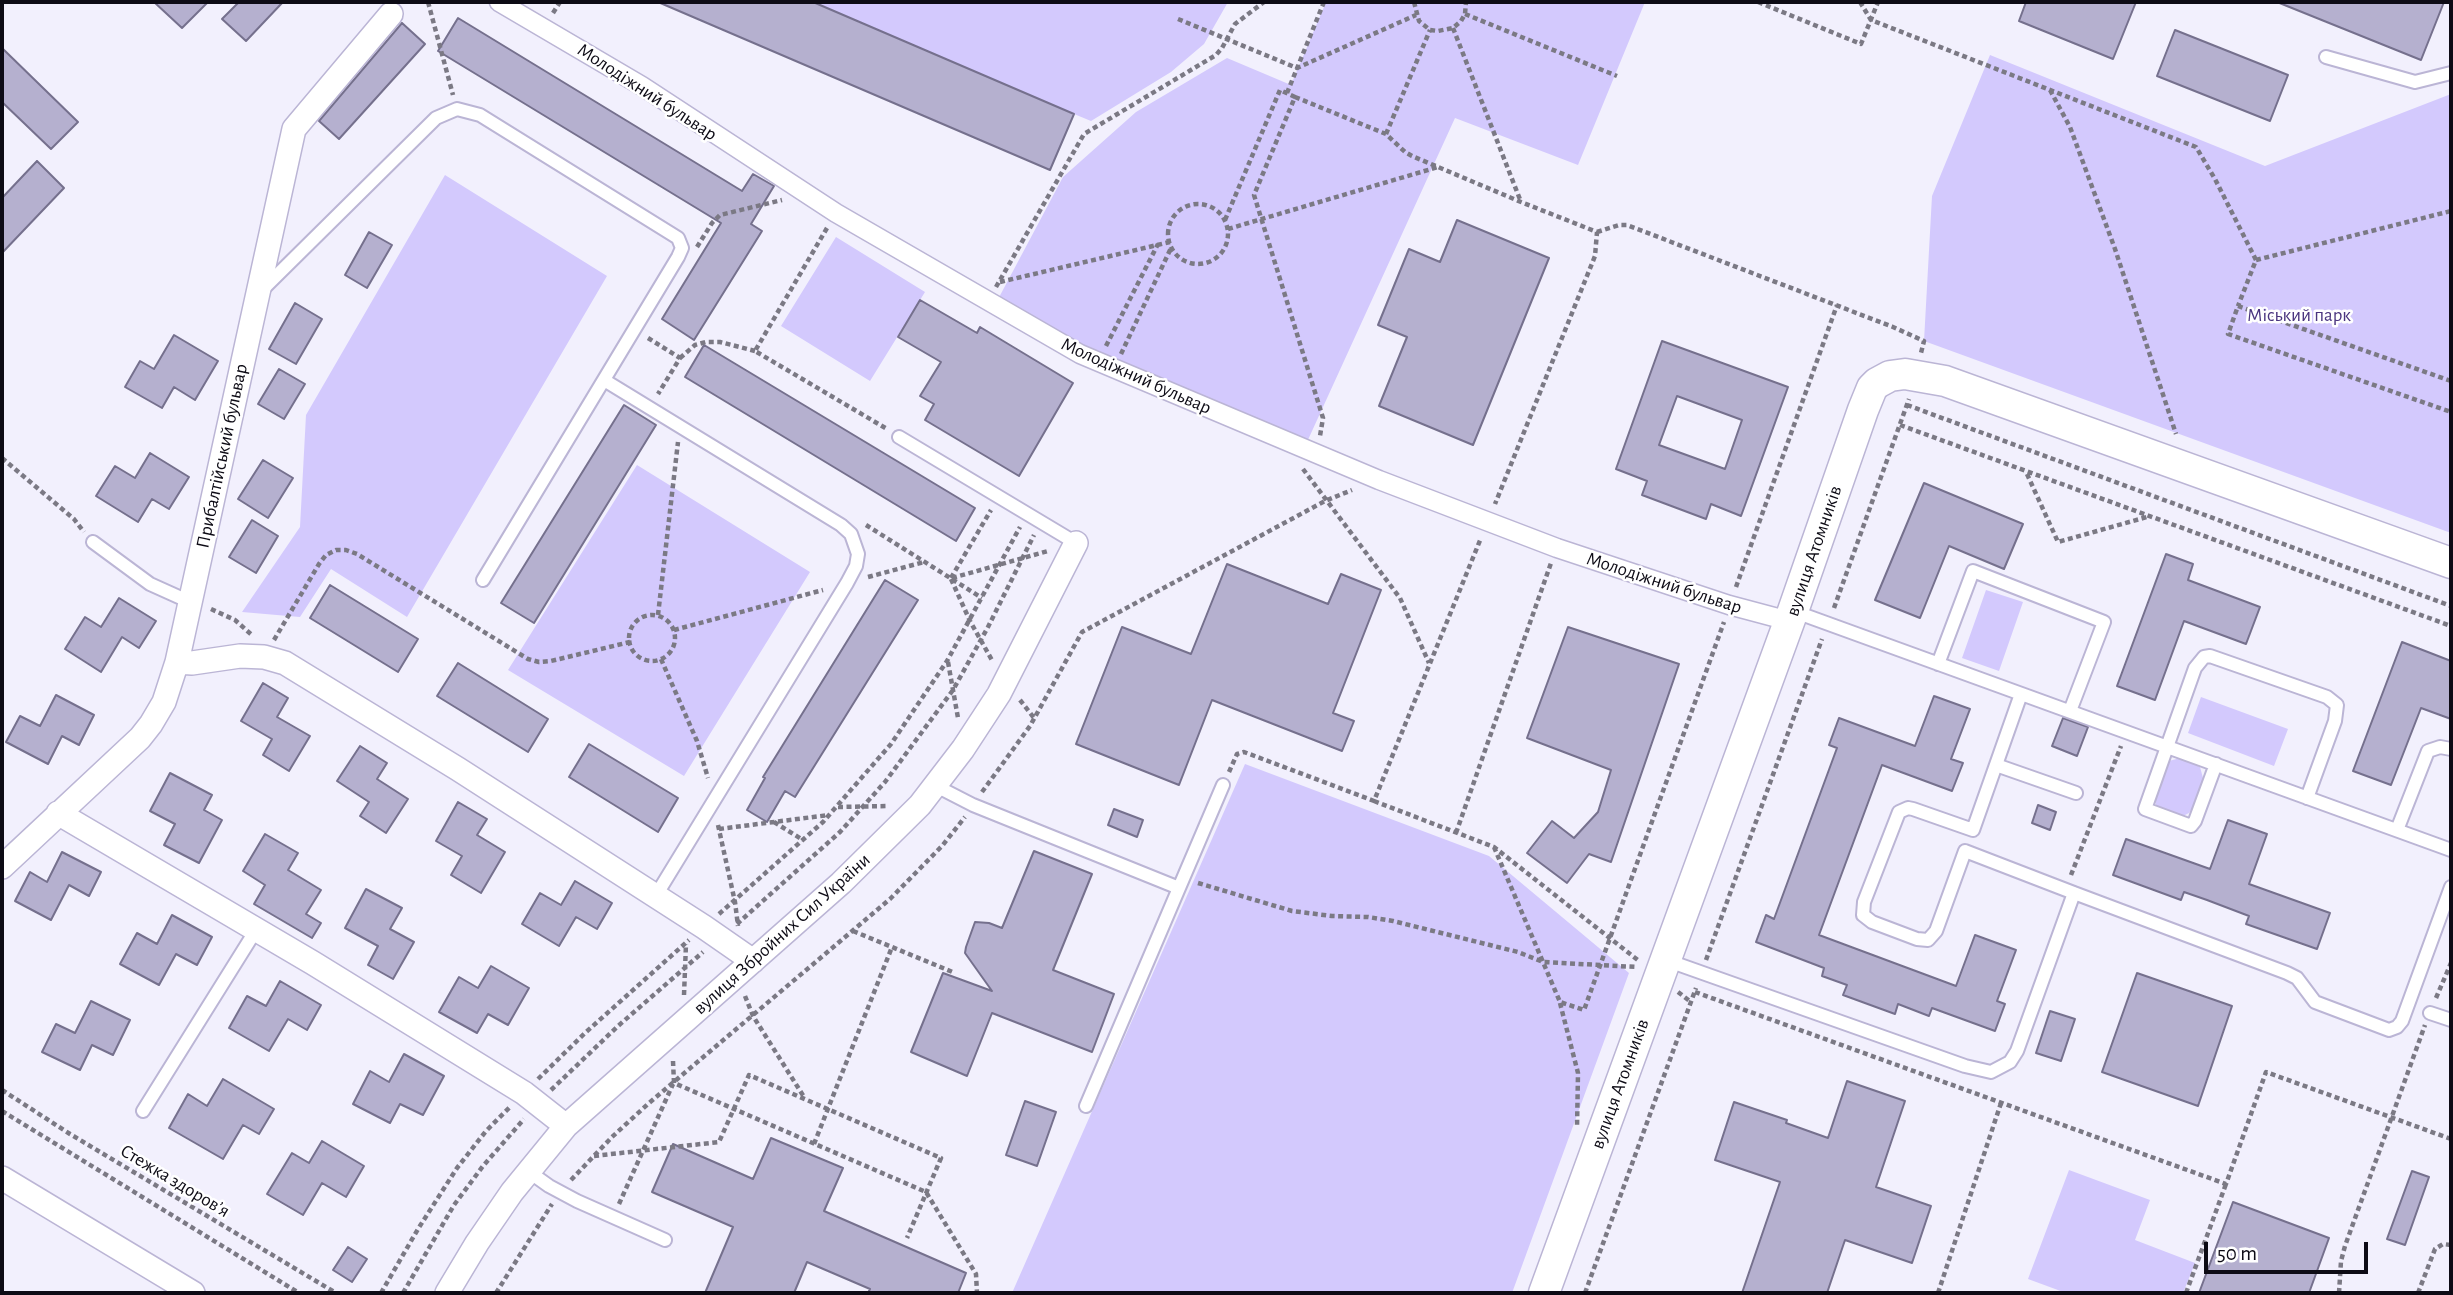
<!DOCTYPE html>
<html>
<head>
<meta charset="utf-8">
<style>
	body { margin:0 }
	#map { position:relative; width:2453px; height:1295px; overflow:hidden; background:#f2f0fd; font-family:"Alegreya Sans",sans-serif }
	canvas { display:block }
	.frame { position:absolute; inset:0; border:4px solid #0d0b15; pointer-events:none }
	.scale { position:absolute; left:2204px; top:1242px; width:164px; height:32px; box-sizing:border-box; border:4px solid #0d0b15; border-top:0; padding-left:9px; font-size:21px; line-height:24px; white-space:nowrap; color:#0d0b15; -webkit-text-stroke:5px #fff; paint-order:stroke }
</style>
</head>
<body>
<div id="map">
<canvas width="2453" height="1295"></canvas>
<div class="frame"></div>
<div class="scale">50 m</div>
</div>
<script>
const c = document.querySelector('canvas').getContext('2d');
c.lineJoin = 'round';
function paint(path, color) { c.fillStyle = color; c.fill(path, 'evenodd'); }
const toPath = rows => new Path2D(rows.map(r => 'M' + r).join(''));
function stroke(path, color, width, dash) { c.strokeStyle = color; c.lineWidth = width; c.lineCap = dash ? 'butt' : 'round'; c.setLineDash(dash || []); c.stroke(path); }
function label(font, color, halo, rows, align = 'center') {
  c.font = font + ' "Alegreya Sans",sans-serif'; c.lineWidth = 5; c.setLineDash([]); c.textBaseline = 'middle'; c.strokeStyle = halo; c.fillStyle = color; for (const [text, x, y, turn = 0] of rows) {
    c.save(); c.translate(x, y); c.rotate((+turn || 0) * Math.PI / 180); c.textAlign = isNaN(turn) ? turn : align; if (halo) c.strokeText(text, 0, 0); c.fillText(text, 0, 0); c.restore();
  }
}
paint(toPath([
	[658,2,1228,2,1204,44,1171,72,1091,121,1074,114,1050,170],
	[1326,2,1645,2,1578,165,1455,118,1307,442,1121,370,996,303,1063,177,1136,112,1227,58,1291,85],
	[1990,55,2265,166,2451,94,2451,533,1924,341,1932,196],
	[445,175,607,276,407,617,331,569,300,617,242,612,300,527,306,415],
	[836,237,925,292,870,381,781,326],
	[637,465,810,572,684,776,508,670],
	[1986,590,2023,602,1999,671,1962,658],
	[2201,697,2288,729,2274,766,2188,733],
	[2180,758,2200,767,2203,778,2194,806,2189,813,2181,817,2157,808,2154,797,2163,769,2169,761],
	[1245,764,1489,856,1629,973,1512,1293,1012,1293],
	[2069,1170,2150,1200,2135,1240,2195,1263,2183,1293,2066,1293,2028,1279]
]), '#d3c9fd');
const building = toPath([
	[154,2,208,2,182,28,154,2],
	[239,2,283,2,246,41,222,19,239,2],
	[658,2,813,2,1074,114,1050,170,658,2],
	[2026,2,2136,2,2113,59,2019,21,2026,2],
	[2277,2,2444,2,2421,60,2277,2],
	[458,18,742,191,753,174,774,186,751,224,762,231,694,340,662,319,721,223,438,51,458,18],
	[402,23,425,44,339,139,319,121,402,23],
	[2175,30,2288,75,2270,121,2157,76,2175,30],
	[2,48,78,122,51,149,2,102,2,48],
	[37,161,64,188,2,253,2,198,37,161],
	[1457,220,1549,258,1473,445,1379,406,1407,337,1378,325,1409,249,1440,262,1457,220],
	[369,232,392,245,367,288,345,275,369,232],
	[920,300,977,333,980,327,1073,383,1019,476,925,420,934,404,920,396,941,362,898,337,920,300],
	[295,303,322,319,296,364,269,349,295,303],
	[174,335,218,361,195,400,174,387,162,408,125,387,140,361,154,369,174,335],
	[1662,341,1788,387,1741,516,1711,504,1706,519,1642,495,1647,481,1616,469,1662,341],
	[1677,396,1742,420,1725,469,1659,445,1677,396],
	[704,345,975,508,956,541,685,377,704,345],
	[279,369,305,384,284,419,258,404,279,369],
	[624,405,656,425,534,623,501,603,624,405],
	[150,453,189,477,169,509,152,499,138,522,96,496,115,466,135,478,150,453],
	[263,460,293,478,268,518,238,499,263,460],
	[1924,483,2023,524,2004,569,1949,546,1920,618,1875,600,1924,483],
	[252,520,278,536,256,573,229,557,252,520],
	[2166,554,2193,564,2188,580,2260,607,2246,644,2184,621,2155,700,2117,686,2166,554],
	[1227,564,1328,604,1341,574,1381,590,1333,713,1354,721,1342,751,1212,700,1179,785,1076,744,1122,627,1191,654,1227,564],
	[885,580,918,600,795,797,785,791,767,822,747,810,765,778,763,777,885,580],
	[330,585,418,639,398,672,310,618,330,585],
	[119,598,156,621,139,648,122,637,101,672,65,649,85,617,101,627,119,598],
	[1568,627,1679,664,1611,862,1589,854,1567,883,1527,853,1552,821,1574,838,1598,812,1611,770,1527,738,1568,627],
	[2402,642,2451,661,2451,719,2421,708,2391,785,2353,771,2402,642],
	[458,663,548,719,528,752,437,696,458,663],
	[263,683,288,698,277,717,310,736,289,771,263,755,272,739,241,721,263,683],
	[56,695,94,715,79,745,62,736,48,764,6,742,20,716,40,726,56,695],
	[1934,696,1970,709,1951,759,1963,763,1952,791,1882,765,1819,935,1956,986,1975,935,2016,950,1997,1001,2005,1004,1995,1031,1932,1008,1929,1016,1898,1004,1895,1014,1843,995,1847,985,1822,976,1824,968,1756,942,1766,915,1774,919,1837,748,1829,745,1839,718,1915,746,1934,696],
	[2063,718,2088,727,2077,756,2052,746,2063,718],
	[589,744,678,798,658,832,569,777,589,744],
	[360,746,387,763,377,779,408,799,386,833,360,816,369,802,337,781,360,746],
	[170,773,212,795,204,810,222,820,199,863,164,845,175,824,150,811,170,773],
	[458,802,487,819,477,835,505,852,481,893,451,875,462,856,436,841,458,802],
	[2038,805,2056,812,2050,830,2032,823,2038,805],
	[1114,809,1143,820,1137,837,1108,825,1114,809],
	[2228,820,2267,834,2249,884,2330,913,2317,949,2246,924,2249,916,2207,900,2184,892,2181,900,2113,875,2126,839,2210,869,2228,820],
	[265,834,298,853,288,870,321,890,306,914,321,923,312,938,254,904,265,885,243,871,265,834],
	[1034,851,1092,874,1053,970,1114,994,1092,1052,992,1013,967,1076,911,1052,943,973,992,991,965,953,966,947,975,922,989,923,1002,928,1034,851],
	[62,852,101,872,89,896,69,885,51,920,15,901,30,872,47,882,62,852],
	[575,881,612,903,597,929,576,917,559,946,522,924,540,893,561,905,575,881],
	[366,889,402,908,390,929,414,942,393,979,368,965,378,946,345,928,366,889],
	[172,915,212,937,197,965,176,954,159,985,120,964,137,933,157,944,172,915],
	[491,966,529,988,508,1025,488,1014,477,1033,439,1012,459,977,478,988,491,966],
	[2137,973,2232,1006,2198,1106,2102,1072,2137,973],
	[280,981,321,1005,307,1030,288,1019,269,1051,229,1028,247,996,266,1006,280,981],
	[91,1001,130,1020,113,1055,92,1045,80,1070,42,1052,56,1024,75,1033,91,1001],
	[2050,1011,2075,1019,2061,1061,2036,1053,2050,1011],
	[404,1054,444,1076,423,1115,400,1104,390,1123,353,1104,370,1071,389,1082,404,1054],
	[223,1079,274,1109,259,1134,243,1125,223,1159,169,1128,188,1094,207,1106,223,1079],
	[1847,1081,1905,1101,1876,1187,1931,1206,1912,1263,1845,1240,1827,1293,1742,1293,1780,1182,1715,1160,1734,1102,1787,1120,1786,1123,1828,1138,1847,1081],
	[1025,1101,1056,1112,1037,1166,1006,1155,1025,1101],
	[771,1138,843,1168,824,1211,966,1273,958,1293,868,1293,870,1289,807,1262,794,1293,705,1293,733,1227,652,1192,673,1144,753,1179,771,1138],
	[322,1141,364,1166,346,1197,322,1183,303,1215,267,1194,292,1153,309,1163,322,1141],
	[2412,1171,2429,1177,2405,1245,2387,1239,2412,1171],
	[2233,1202,2329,1238,2309,1293,2199,1293,2233,1202],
	[348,1247,367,1259,352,1282,333,1270,348,1247]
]);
paint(building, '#b5b0cf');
stroke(building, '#75708d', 2);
const service = toPath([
	[2326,57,2415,82,2451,73],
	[261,291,436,118,457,109,480,115,678,238,682,248,678,257,483,580],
	[604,380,841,525,851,534,858,554,856,566,847,583,655,897],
	[899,437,1076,543],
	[93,542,150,584,190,602],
	[1793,611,2451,850],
	[1938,664,1973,571,2104,622,2070,711],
	[2021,694,1973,830,1913,809,1908,808,1899,812,1864,902,1863,915,1872,922,1917,939,1928,940,1936,931,1965,851,2074,893],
	[2216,764,2195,821,2191,826,2145,809,2195,668,2204,657,2210,656,2327,697,2337,705,2335,721,2307,798],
	[1996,765,2076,793],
	[936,786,973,805,1179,888,1086,1106],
	[2397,830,2428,751,2440,747,2451,749],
	[1179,888,1223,785],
	[1666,960,1965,1066,1991,1072,2010,1062,2017,1051,2074,893,2287,973,2297,978,2315,1002,2389,1030,2397,1027,2402,1021,2451,887],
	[2430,1013,2451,1020],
	[143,1111,256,930],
	[528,1171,549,1186,577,1201,665,1240]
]);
const pedestrian = toPath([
	[499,2,642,86,836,213,1080,354,1379,480,1557,548,1729,605,1789,621]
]);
const minor = toPath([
	[177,662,192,663,240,656,264,657,285,663,458,769,704,927,753,961],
	[58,813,313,963,524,1093,566,1126],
	[2,867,140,738,151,724,164,702,177,662,294,129,391,14],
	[2,1178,193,1293],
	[447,1293,477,1243,512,1192,566,1126,841,883,920,805,963,749,999,694,1076,543]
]);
const tertiary = toPath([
	[1544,1293,1793,611,1863,410,1872,388,1877,383,1890,376,1905,374,1945,381,2451,563]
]);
stroke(service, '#bbb5d5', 16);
stroke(pedestrian, '#bbb5d5', 21);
stroke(minor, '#bbb5d5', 26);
stroke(tertiary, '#bbb5d5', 33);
stroke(toPath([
	[428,2,453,95],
	[1414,2,1419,21,1430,30,1438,31,1453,28,1461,21,1465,14,1466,2],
	[1758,2,1861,44,1878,2],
	[1860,2,1871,20,2196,147,2215,179,2256,260,2238,306],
	[553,13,560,2],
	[1465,14,1617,76],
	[1178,19,1297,68,1416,15],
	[1453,28,1521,202],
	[2050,90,2070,127,2115,249,2176,434],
	[1287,93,1324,2],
	[1295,97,1386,134,1405,152,1412,156,1521,202,1597,232,1595,256,1495,504],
	[1386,134,1430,30],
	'1168 234a30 30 0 1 1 60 0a30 30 0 1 1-60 0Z',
	[1225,220,1280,90,1295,97,1254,195,1323,418,1320,436],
	[827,228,755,351,887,429],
	[1228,229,1438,167],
	[1597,232,1619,225,1627,225,1893,327,1924,341,1921,353],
	[697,247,712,223,720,215,782,200],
	[2256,260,2451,211],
	[1000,282,1170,242],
	[996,287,1084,134,1216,55,1222,48,1235,24,1264,2],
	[648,338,680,358,658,394],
	[1106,346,1158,244],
	[1121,354,1171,248],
	[680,358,695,345,706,342,720,342,755,351],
	[2451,381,2238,306,2228,334,2451,412],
	[1907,405,2451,606],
	[1900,425,2451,626],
	[2,458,74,519,84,532],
	[1303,469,1400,598,1429,663],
	[2027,474,2058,542,2147,517],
	[866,525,982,598],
	[868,577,924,562],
	[951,578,991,510],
	[952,578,1048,551],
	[951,579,970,621,993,662],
	[1736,587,1837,305],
	[1834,608,1909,399],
	[211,609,235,620,253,636],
	[658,615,678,442],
	'629 638a23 23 0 1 1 46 0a23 23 0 1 1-46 0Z',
	[674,630,823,590],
	[274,640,319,564,326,555,336,550,346,550,357,554,528,659,539,662,551,661,630,642],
	[661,659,697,741,708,778],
	[948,662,958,718],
	[1020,700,1034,718],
	[1229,772,1237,754,1244,752,1374,801,1481,538],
	[982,792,1030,726,1082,632,1325,501,1352,490],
	[1374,801,1494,847,1639,961],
	[838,807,889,806],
	[774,822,803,840],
	[718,825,735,902,738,926],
	[719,829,829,815],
	[1456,833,1551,563],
	[1494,847,1560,1002,1584,1010,1724,622],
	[2071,875,2121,746],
	[1198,883,1292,911,1332,916,1368,917,1393,921,1518,952,1543,962,1637,967],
	[719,914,823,822,891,744,947,661,1020,527],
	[737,924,840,832,885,782,953,690,988,627,1034,535],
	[853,931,955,973],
	[1706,960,1822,639],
	[1678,992,1691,1002],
	[1695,992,2226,1184,2266,1072,2451,1139],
	[684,995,686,944],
	[745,996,753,1016,804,1097],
	[2436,998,2451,963],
	[1560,1003,1578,1073,1577,1128],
	[673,1061,674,1083,926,1192,976,1274,977,1293],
	[538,1079,585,1033,689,940],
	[2,1090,70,1134,336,1293],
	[551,1090,618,1026,703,952],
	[2,1111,299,1293],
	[814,1144,892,947],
	[594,1156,719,1142,749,1075,941,1158,907,1238],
	[571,1180,612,1137,649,1103,890,899,942,846,965,817],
	[619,1204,673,1084],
	[381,1293,418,1229,457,1168,486,1131,510,1107],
	[403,1293,454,1205,483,1166,524,1119],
	[496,1293,552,1204],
	[1585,1293,1696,988],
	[1938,1293,2001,1103],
	[2186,1293,2226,1184],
	[2339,1293,2341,1261,2345,1246,2425,1025],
	[2418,1293,2435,1249,2443,1244,2451,1245]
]), '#7b7984', 4.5, [5, 3.5]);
stroke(service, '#fff', 12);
stroke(pedestrian, '#fff', 18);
stroke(minor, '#fff', 23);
stroke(tertiary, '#fff', 30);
label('19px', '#0d0b15', '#fff', [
	["Молодіжний бульвар",647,92,33],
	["Молодіжний бульвар",1136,376,24],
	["Прибалтійський бульвар",222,456,-78],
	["вулиця Атомників",1814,551,-71],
	["Молодіжний бульвар",1664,583,18],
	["вулиця Збройних Сил України",782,934,-42],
	["вулиця Атомників",1620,1084,-70],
	["Стежка здоров’я",175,1181,31]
]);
label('19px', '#4a357f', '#fff', [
	["Міський парк",2299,315]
]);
</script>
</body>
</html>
